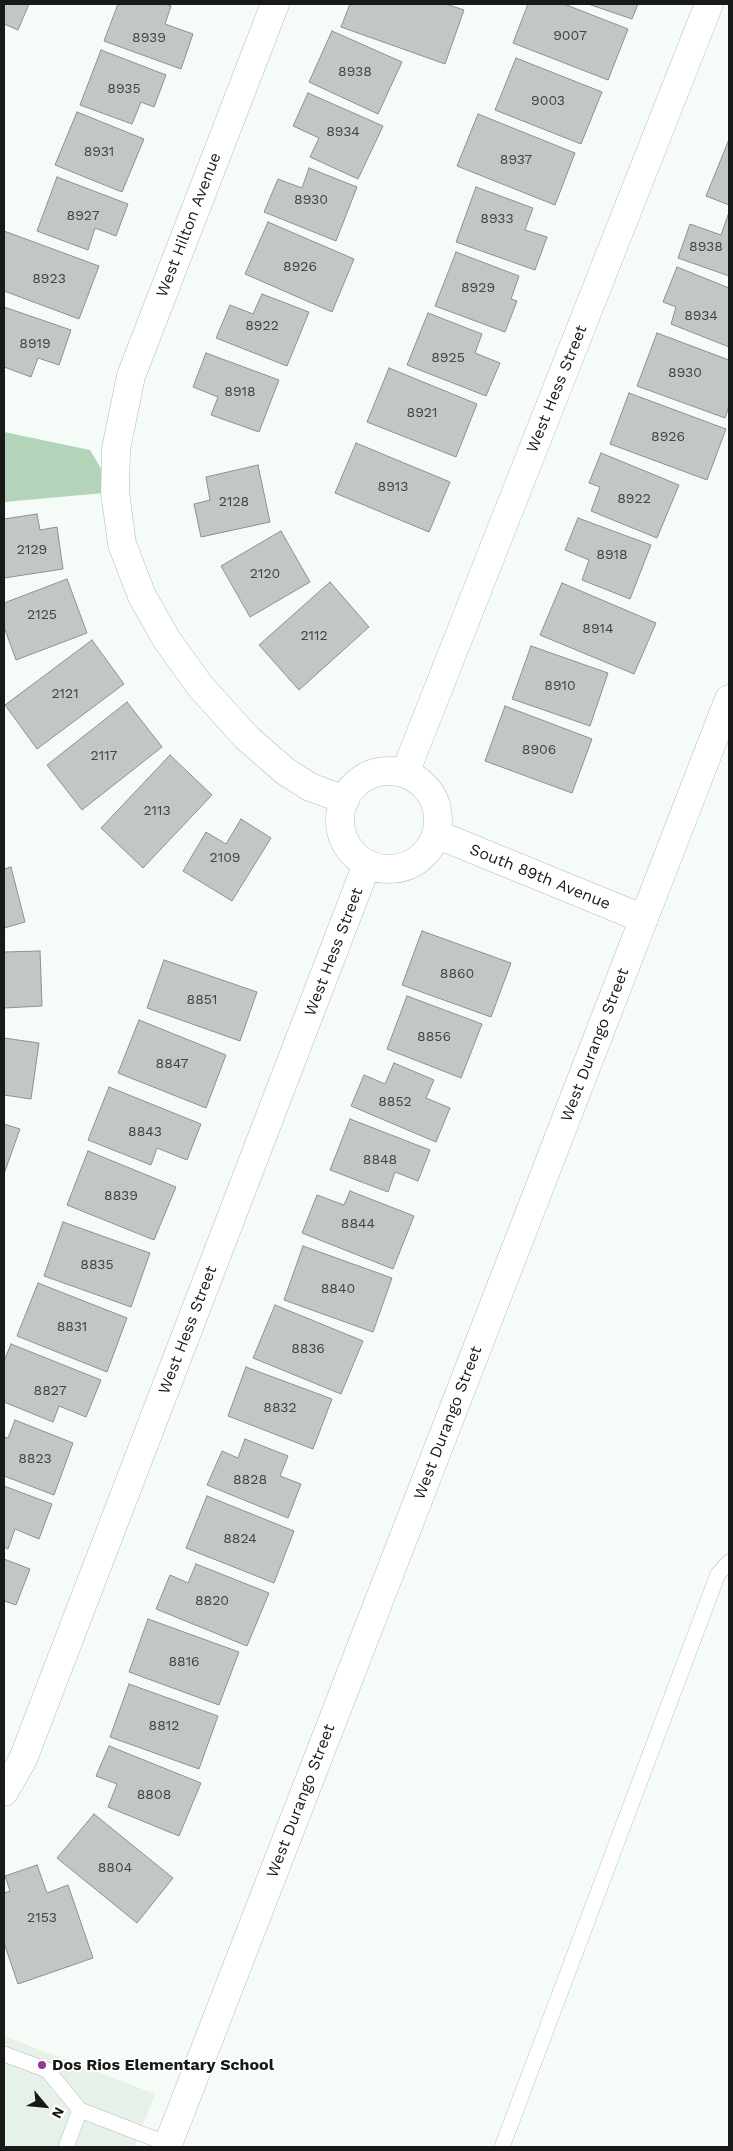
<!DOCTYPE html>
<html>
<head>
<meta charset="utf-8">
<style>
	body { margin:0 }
	#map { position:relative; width:733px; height:2151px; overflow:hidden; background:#f5fbf6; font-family:"Work Sans",sans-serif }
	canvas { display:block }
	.frame { position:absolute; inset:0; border:5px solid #181a18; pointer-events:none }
	.north { position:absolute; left:20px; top:2081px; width:50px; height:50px; -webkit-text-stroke:4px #fff; paint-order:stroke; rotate:118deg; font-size:14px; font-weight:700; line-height:20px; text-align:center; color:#181a18 }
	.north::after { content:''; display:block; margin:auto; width:18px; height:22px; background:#181a18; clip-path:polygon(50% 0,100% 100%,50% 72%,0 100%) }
</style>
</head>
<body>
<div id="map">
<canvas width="733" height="2151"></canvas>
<div class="frame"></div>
<div class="north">N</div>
</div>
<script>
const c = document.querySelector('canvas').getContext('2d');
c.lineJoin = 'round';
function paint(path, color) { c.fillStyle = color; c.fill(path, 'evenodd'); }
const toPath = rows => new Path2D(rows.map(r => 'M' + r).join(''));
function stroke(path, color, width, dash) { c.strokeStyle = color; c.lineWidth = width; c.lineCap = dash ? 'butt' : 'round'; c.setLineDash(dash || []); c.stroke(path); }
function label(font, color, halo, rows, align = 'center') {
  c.font = font + ' "Work Sans",sans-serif'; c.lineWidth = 4; c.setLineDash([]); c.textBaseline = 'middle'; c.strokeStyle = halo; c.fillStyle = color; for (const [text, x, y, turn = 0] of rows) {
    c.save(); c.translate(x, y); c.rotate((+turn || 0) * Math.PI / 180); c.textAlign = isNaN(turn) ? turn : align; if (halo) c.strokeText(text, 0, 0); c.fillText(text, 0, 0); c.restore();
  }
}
paint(toPath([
	[4,2036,155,2094,134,2147,4,2147]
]), '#e6f2e7');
paint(toPath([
	[4,432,90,450,115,492,4,502]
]), '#b3d4b8');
const building = toPath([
	[4,4,29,4,18,30,4,24,4,4],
	[118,4,165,4,171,6,165,24,193,34,181,69,104,41,118,4],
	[350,4,446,4,464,10,445,64,341,27,350,4],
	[528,4,564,4,628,29,608,80,513,43,528,4],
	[588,4,638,4,632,19,588,4],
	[332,31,402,62,378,114,309,82,332,31],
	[101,50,166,75,154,107,141,102,132,124,80,105,101,50],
	[516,58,602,92,581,144,495,110,516,58],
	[308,93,383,126,358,179,310,157,319,138,293,126,308,93],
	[77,112,144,139,122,192,55,165,77,112],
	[478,114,575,153,555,205,457,166,478,114],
	[728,142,729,143,729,205,706,196,728,142],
	[309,168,357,187,336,241,264,212,278,179,302,188,309,168],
	[57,177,128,204,116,236,95,228,88,250,37,231,57,177],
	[476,187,533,208,525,230,547,237,535,270,456,242,476,187],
	[728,215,729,216,729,276,678,258,690,224,721,235,728,215],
	[268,222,354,259,332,312,245,274,268,222],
	[4,231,99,266,79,319,4,291,4,231],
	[456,252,519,276,511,299,517,301,505,332,435,306,456,252],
	[677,267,729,288,729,347,671,324,676,307,663,302,677,267],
	[262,294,309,312,287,366,216,338,230,305,253,314,262,294],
	[4,307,71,330,59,365,38,358,31,377,4,367,4,307],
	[428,313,482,334,475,353,500,363,486,396,407,365,428,313],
	[657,333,729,360,729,406,725,418,637,386,657,333],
	[206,353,279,380,259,432,211,415,218,397,193,387,206,353],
	[389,368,477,404,456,457,367,422,389,368],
	[629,393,726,429,707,480,610,444,629,393],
	[356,443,450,482,429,532,335,493,356,443],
	[601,453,679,485,657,538,591,511,600,487,589,483,601,453],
	[258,465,270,522,201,537,194,504,210,500,206,477,258,465],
	[37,514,40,530,57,527,63,569,4,578,4,519,37,514],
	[578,518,651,545,630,599,582,580,589,560,565,550,578,518],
	[281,531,310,582,250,617,221,566,281,531],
	[67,579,87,633,16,660,4,627,4,603,67,579],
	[330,582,369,627,299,690,259,645,330,582],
	[562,583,656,623,634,674,540,635,562,583],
	[92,640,124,684,37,749,5,705,92,640],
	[531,646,608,673,590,726,512,699,531,646],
	[127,702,162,747,82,810,47,765,127,702],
	[505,706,592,739,572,793,485,761,505,706],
	[170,755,212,795,143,868,101,828,170,755],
	[241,819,271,838,232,901,183,871,206,832,226,844,241,819],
	[11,867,25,922,4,928,4,869,11,867],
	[422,931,511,963,491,1017,402,985,422,931],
	[40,951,42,1006,4,1008,4,952,40,951],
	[164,960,257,992,240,1041,147,1008,164,960],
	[407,996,482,1024,461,1078,387,1049,407,996],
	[139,1020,226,1055,206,1108,118,1073,139,1020],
	[4,1038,39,1043,31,1099,4,1095,4,1038],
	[394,1063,434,1080,426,1098,450,1108,436,1142,351,1106,364,1075,385,1084,394,1063],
	[109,1087,201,1124,187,1160,157,1148,151,1165,88,1140,109,1087],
	[350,1119,430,1150,418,1181,395,1172,388,1192,330,1170,350,1119],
	[4,1124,20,1129,4,1174,4,1124],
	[88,1151,176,1187,154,1240,67,1205,88,1151],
	[350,1191,414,1216,393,1269,302,1233,317,1195,344,1205,350,1191],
	[63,1222,150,1253,131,1307,44,1276,63,1222],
	[303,1246,392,1278,373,1332,284,1300,303,1246],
	[38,1283,127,1318,107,1372,17,1336,38,1283],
	[275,1305,363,1341,341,1394,253,1358,275,1305],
	[11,1344,101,1380,86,1417,59,1406,53,1422,4,1402,4,1361,11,1344],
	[246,1367,332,1399,313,1449,228,1416,246,1367],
	[15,1420,73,1443,54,1495,4,1476,4,1437,8,1438,15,1420],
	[245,1439,288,1456,280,1476,301,1484,288,1518,207,1485,222,1451,238,1458,245,1439],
	[4,1486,52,1504,39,1539,15,1529,8,1549,4,1547,4,1486],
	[207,1496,294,1531,274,1583,186,1548,207,1496],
	[4,1559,30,1569,16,1605,4,1601,4,1559],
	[196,1564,269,1593,247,1646,156,1609,170,1575,188,1583,196,1564],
	[148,1619,239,1652,219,1705,129,1672,148,1619],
	[129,1684,218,1716,199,1769,110,1737,129,1684],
	[109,1746,201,1783,179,1836,108,1807,117,1784,96,1776,109,1746],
	[94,1814,173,1878,137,1923,57,1858,94,1814],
	[37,1865,47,1893,68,1885,93,1958,18,1984,4,1943,4,1893,10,1891,5,1876,37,1865]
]);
paint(building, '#c1c7c2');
stroke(building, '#8d928d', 1);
const lane = toPath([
	[4,2054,47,2070,80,2110],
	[66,2147,80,2110,168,2144],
	[502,2147,718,1574,729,1562]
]);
const street = toPath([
	[275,4,131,376,116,449,115,492,122,544,142,596,167,640,200,686,247,738,285,771,310,787,345,800],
	'340 820a49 49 0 1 1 98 0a49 49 0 1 1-98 0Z',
	[405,773,709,4],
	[436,834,644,919],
	[4,1792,23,1759,367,864]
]);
const secondary = toPath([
	[167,2147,729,699]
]);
stroke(lane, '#b5bbb6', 16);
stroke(street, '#b5bbb6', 29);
stroke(secondary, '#b5bbb6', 29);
stroke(lane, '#fff', 15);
stroke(street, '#fff', 28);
stroke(secondary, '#fff', 28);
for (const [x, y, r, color] of [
	[42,2065,5,"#9a3397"]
]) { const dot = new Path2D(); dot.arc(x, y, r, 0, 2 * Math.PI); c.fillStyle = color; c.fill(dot); stroke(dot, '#fff', 2); }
label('14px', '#424542', null, [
	["9007",570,36],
	["8939",149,38],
	["8938",355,72],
	["8935",124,89],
	["9003",548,101],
	["8934",343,132],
	["8931",99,152],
	["8937",516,160],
	["8930",311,200],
	["8927",83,216],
	["8933",497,219],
	["8938",706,247],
	["8926",300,267],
	["8923",49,279],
	["8929",478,288],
	["8934",701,316],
	["8922",262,326],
	["8919",35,344],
	["8925",448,358],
	["8930",685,373],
	["8918",240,392],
	["8921",422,413],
	["8926",668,437],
	["8913",393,487],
	["8922",634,499],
	["2128",234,502],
	["2129",32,550],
	["8918",612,555],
	["2120",265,574],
	["2125",42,615],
	["8914",598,629],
	["2112",314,636],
	["8910",560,686],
	["2121",65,694],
	["8906",539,750],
	["2117",104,756],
	["2113",157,811],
	["2109",225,858],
	["8860",457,974],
	["8851",202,1000],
	["8856",434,1037],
	["8847",172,1064],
	["8852",395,1102],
	["8843",145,1132],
	["8848",380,1160],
	["8839",121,1196],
	["8844",358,1224],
	["8835",97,1265],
	["8840",338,1289],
	["8831",72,1327],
	["8836",308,1349],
	["8827",50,1391],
	["8832",280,1408],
	["8823",35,1459],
	["8828",250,1480],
	["8824",240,1539],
	["8820",212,1601],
	["8816",184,1662],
	["8812",164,1726],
	["8808",154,1795],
	["8804",115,1868],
	["2153",42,1918]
]);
label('16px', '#181a18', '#fff', [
	["West Hilton Avenue",189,225,-69],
	["West Hess Street",557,389,-68],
	["South 89th Avenue",540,877,22],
	["West Hess Street",334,952,-69],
	["West Durango Street",595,1045,-69],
	["West Hess Street",188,1330,-69],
	["West Durango Street",448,1423,-69],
	["West Durango Street",301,1801,-69]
]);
label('bold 16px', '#181a18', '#fff', [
	["Dos Rios Elementary School",52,2065]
], 'left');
</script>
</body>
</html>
